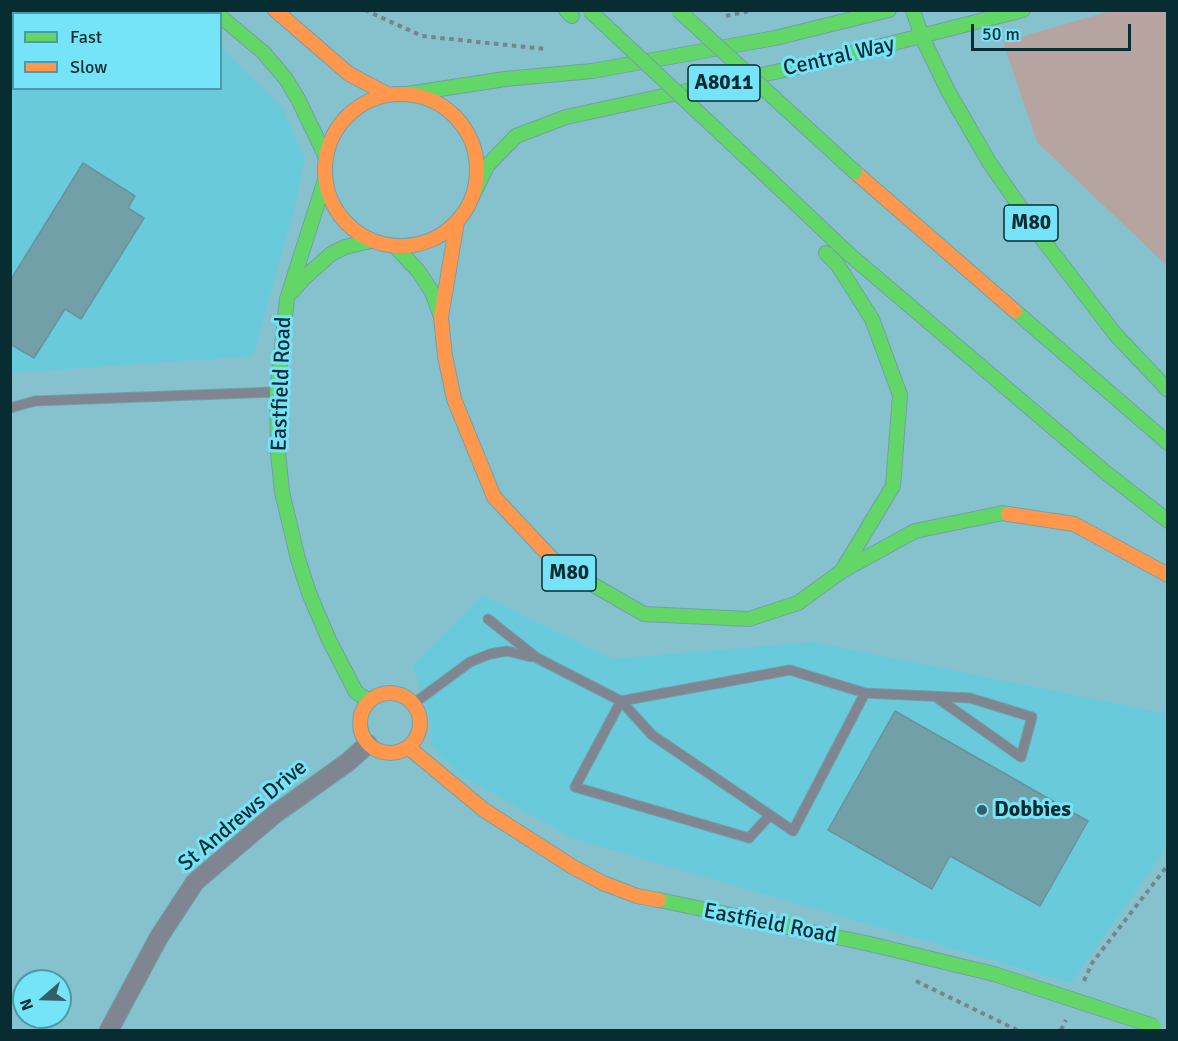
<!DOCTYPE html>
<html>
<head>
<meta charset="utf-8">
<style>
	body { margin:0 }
	#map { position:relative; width:1178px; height:1041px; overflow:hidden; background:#86c2cd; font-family:Signika,sans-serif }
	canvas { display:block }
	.frame { position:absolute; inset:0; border:12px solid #072c32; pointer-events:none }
	.legend { position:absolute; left:12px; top:12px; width:210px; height:78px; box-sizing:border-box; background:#76e4f8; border:2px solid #4a9aa9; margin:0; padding:8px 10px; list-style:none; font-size:18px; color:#072c32 }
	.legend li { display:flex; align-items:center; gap:12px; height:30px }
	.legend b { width:30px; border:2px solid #4a9aa9 }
	.north { position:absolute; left:12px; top:969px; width:60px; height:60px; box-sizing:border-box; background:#76e4f8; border:2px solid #4a9aa9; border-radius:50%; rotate:250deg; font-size:16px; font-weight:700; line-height:24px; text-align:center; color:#072c32 }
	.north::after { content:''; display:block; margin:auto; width:21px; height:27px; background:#336068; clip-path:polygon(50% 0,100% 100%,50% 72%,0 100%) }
	.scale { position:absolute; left:971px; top:24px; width:160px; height:27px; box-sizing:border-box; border:3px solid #072c32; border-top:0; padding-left:8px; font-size:18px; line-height:21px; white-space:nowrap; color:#072c32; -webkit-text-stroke:4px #76e4f8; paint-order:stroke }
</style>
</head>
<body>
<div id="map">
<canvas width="1178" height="1041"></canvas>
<div class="frame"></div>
<ul class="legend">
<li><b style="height:8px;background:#63d668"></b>Fast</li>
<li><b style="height:8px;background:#ff974d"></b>Slow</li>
</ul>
<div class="north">N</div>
<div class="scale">50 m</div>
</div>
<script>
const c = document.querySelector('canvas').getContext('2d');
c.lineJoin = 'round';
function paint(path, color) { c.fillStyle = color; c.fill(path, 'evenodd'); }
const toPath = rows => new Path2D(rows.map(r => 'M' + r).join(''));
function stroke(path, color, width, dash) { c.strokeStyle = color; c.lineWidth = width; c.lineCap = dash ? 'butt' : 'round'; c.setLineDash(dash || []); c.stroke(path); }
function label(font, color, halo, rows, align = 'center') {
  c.font = font + ' Signika,sans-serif'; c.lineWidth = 6; c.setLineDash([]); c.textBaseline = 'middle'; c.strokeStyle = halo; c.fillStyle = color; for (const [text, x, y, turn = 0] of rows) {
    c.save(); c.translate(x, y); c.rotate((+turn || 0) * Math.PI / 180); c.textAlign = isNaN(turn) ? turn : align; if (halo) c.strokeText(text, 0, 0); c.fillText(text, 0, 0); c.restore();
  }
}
paint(toPath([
	[11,11,181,11,184,13,14,14,14,88,220,88,221,48,283,109,305,159,294,210,253,356,11,373],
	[483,595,612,659,813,642,1167,714,1167,847,1071,983,574,839,460,775,431,746,432,728,413,665]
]), '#69cadb');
paint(toPath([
	[1110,11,1167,11,1167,266,1037,142,1003,42]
]), '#b5a4a0');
const building = toPath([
	[83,163,135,196,128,208,144,218,81,319,65,309,34,358,10,344,10,281,83,163],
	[895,711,1088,821,1040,906,950,856,932,889,828,830,895,711]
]);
paint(building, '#71a0a9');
stroke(building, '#68949c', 1.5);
const lane = toPath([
	[10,408,35,401,275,392],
	[488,619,537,658,621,701,652,735,770,815,793,831,865,693,790,670,621,701,575,787,749,838,770,815],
	[865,693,970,698,1032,717,1021,757,936,697],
	[413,704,470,662,490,654,507,651,531,657]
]);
const street = toPath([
	[109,1030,159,937,195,882,275,814,348,762,368,744]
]);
const fast = toPath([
	[566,10,572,16],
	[913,10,922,37,948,91,989,162,1043,240,1115,334,1168,390],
	[220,16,264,53,286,79,298,99,326,157],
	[407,94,505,79,592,71,775,38,889,10],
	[325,180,287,299,277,392,278,452,282,492,298,559,309,593,329,640,356,692,369,701],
	[473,195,487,166,516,136,566,117,803,66,1023,10],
	[795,203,850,255,1105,472,1168,521],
	[396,247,419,272,432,292,441,317],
	[826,253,837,264,872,319,900,395,893,486,843,569],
	[293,291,303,279,331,254,345,247,371,241],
	[1015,311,1168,443],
	[557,564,644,614,749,619,798,603,842,571,915,531,1003,513,1008,514],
	[659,900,870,944,994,974]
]);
const slow = toPath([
	[275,10,349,74,389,95],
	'325 170a76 76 0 1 1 152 0a76 76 0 1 1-152 0Z',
	[855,172,1015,311],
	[457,222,441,317,445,356,454,399,494,497,557,564],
	[1008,514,1074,524,1168,575],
	'360 723a30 30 0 1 1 60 0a30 30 0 1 1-60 0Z',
	[408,747,484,810,573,867,603,883,637,896,659,900]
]);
stroke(lane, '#72a0a8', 11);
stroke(street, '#72a0a8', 20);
stroke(fast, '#72a0a8', 16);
stroke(slow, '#72a0a8', 16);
stroke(toPath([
	[365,10,422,36,545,49],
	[726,16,754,10],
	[916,981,1017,1030],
	[1084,981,1092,963,1168,865],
	[1061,1030,1066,1020]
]), '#78838c', 4, [4.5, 4.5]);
stroke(lane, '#7f8591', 9);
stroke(street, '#7f8591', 18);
stroke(fast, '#63d668', 14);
stroke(slow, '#ff974d', 14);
const fastBridge = toPath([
	[589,10,795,203],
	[678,10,855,172],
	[994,974,1154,1026]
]);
stroke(fastBridge, '#72a0a8', 16, []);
stroke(fastBridge, '#63d668', 14);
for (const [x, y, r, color] of [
	[982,810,6,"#336068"]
]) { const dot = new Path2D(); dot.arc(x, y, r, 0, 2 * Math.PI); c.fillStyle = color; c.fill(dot); stroke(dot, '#76e4f8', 2); }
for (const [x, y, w] of [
	[724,83,72],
	[1031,223,54],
	[569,573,54]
]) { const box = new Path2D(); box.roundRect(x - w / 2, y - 18, w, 36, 4.5); c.fillStyle = '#76e4f8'; c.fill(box); stroke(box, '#072c32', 1.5); }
label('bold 21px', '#072c32', null, [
	["A8011",724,83],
	["M80",1031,223],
	["M80",569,573]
]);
label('22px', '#072c32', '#76e4f8', [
	["Central Way",839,57,-13],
	["Eastfield Road",282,384,-88],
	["St Andrews Drive",243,816,-40],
	["Eastfield Road",770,924,11]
]);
label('bold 22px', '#072c32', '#76e4f8', [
	["Dobbies",994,810]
], 'left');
</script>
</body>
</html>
